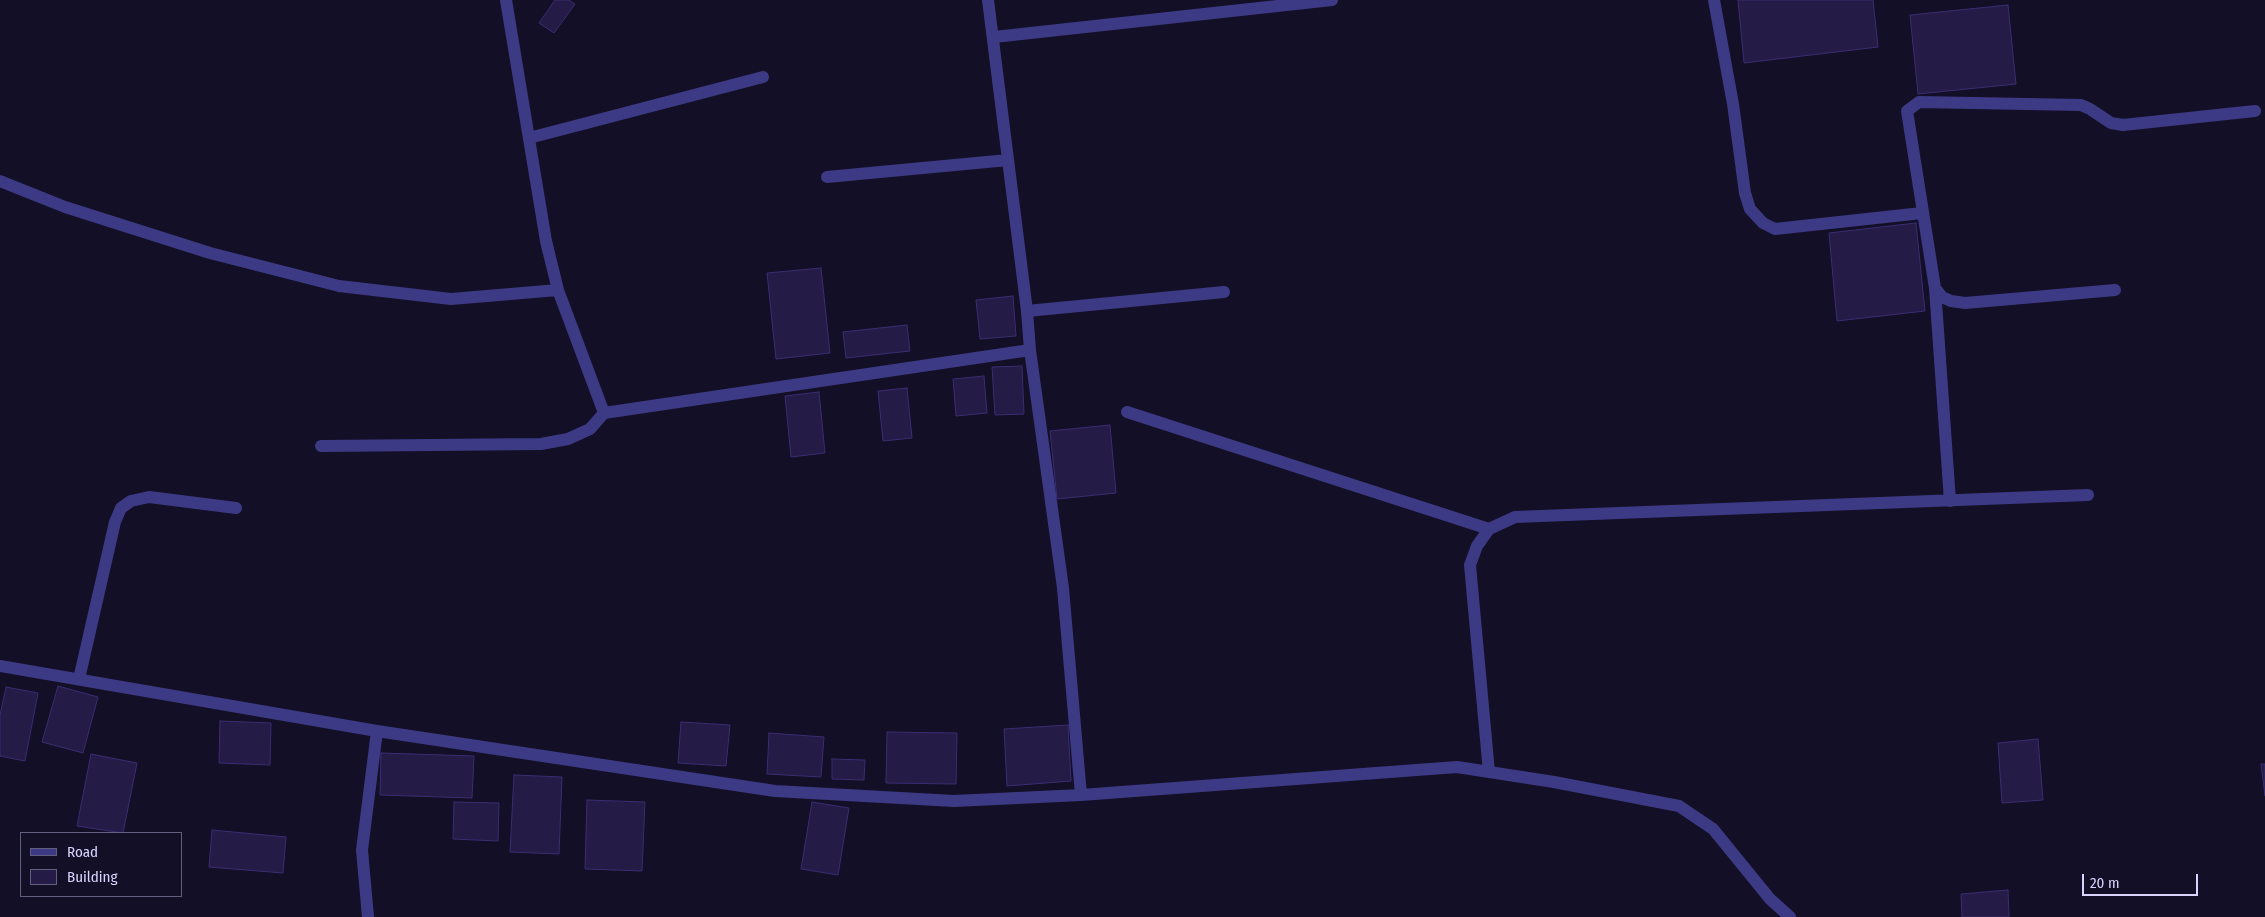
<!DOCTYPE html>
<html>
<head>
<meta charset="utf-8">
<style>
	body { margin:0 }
	#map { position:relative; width:2265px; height:917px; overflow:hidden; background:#130f26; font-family:"Fira Sans Condensed",sans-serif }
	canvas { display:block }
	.legend { position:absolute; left:20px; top:832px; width:162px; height:65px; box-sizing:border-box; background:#130f26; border:1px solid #625e7d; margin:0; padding:6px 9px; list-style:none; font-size:15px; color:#d9d4ff }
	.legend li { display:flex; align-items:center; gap:10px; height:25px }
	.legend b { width:25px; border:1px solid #625e7d }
	.scale { position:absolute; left:2082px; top:874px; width:116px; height:22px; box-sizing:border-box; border:2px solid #d9d4ff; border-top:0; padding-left:6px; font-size:15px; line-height:18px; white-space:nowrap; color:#d9d4ff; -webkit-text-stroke:4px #130f26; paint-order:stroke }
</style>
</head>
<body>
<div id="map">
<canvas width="2265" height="917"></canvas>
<ul class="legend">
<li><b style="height:6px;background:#3d3a85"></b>Road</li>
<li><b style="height:14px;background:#241b47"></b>Building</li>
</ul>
<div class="scale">20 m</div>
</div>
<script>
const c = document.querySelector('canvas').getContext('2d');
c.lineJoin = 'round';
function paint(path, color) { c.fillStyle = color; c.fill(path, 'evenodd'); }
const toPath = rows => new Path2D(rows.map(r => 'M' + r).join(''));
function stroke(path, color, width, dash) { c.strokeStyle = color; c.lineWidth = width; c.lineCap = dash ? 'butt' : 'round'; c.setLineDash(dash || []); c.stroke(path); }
const building = toPath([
	[555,0,569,0,575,4,554,33,539,23,555,0],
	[1738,0,1873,0,1878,47,1744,63,1738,0],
	[2008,5,2016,84,1918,94,1910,15,2008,5],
	[1916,223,1925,311,1837,321,1829,233,1916,223],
	[821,268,830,353,776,359,767,273,821,268],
	[1013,296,1016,336,980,339,976,300,1013,296],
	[907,325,910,351,846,358,843,332,907,325],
	[1022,366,1024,414,995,415,992,367,1022,366],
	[984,376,987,413,956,416,953,379,984,376],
	[907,388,912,438,883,441,878,391,907,388],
	[819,392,825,453,791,457,785,396,819,392],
	[1110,425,1116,493,1057,499,1050,431,1110,425],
	[58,686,98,697,83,753,42,742,58,686],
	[6,687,38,693,25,761,0,756,0,715,6,687],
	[220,721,271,723,270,765,219,763,220,721],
	[681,722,730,725,726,766,678,763,681,722],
	[1068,725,1071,781,1007,786,1004,729,1068,725],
	[887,732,957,733,956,784,886,783,887,732],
	[769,733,824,737,821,777,767,774,769,733],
	[2038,739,2043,800,2002,803,1998,743,2038,739],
	[381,753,474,756,472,798,380,795,381,753],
	[91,754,137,763,123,833,77,826,91,754],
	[832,759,865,760,864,780,832,779,832,759],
	[2261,764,2265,764,2265,796,2261,764],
	[514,775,562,777,559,854,510,852,514,775],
	[587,800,645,802,642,871,585,869,587,800],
	[454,802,499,803,498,841,453,839,454,802],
	[812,802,849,808,838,875,801,869,812,802],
	[212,830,286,837,283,873,209,867,212,830],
	[2008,890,2009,917,1962,917,1961,894,2008,890]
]);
paint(building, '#241b47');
stroke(building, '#3b2d73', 1);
stroke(toPath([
	[506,0,546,241,558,290,604,413,1030,350,1027,311,988,0],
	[1714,0,1733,104,1745,193,1750,209,1763,223,1775,229,1922,213],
	[994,37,1332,0],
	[529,138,763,77],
	[827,177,1008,160],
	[0,181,65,207,210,253,339,286,451,299,558,290],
	[1935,288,1950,501],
	[2115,290,1965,303,1951,301,1942,297,1935,288,1907,111,1919,102,2081,105,2090,109,2111,123,2123,125,2255,111],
	[1027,311,1224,292],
	[1030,350,1063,588,1081,795],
	[1127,412,1489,529],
	[321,446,541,444,568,439,590,429,604,413],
	[0,666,377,731,775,791,954,801,1081,795,1457,767,1554,782,1679,806,1713,829,1770,899,1790,917],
	[79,679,115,522,121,508,131,501,149,497,236,508],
	[1489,772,1470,565,1477,546,1489,529,1515,517,2088,495],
	[368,917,362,850,377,731]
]), '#3d3a85', 12);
</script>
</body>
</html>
